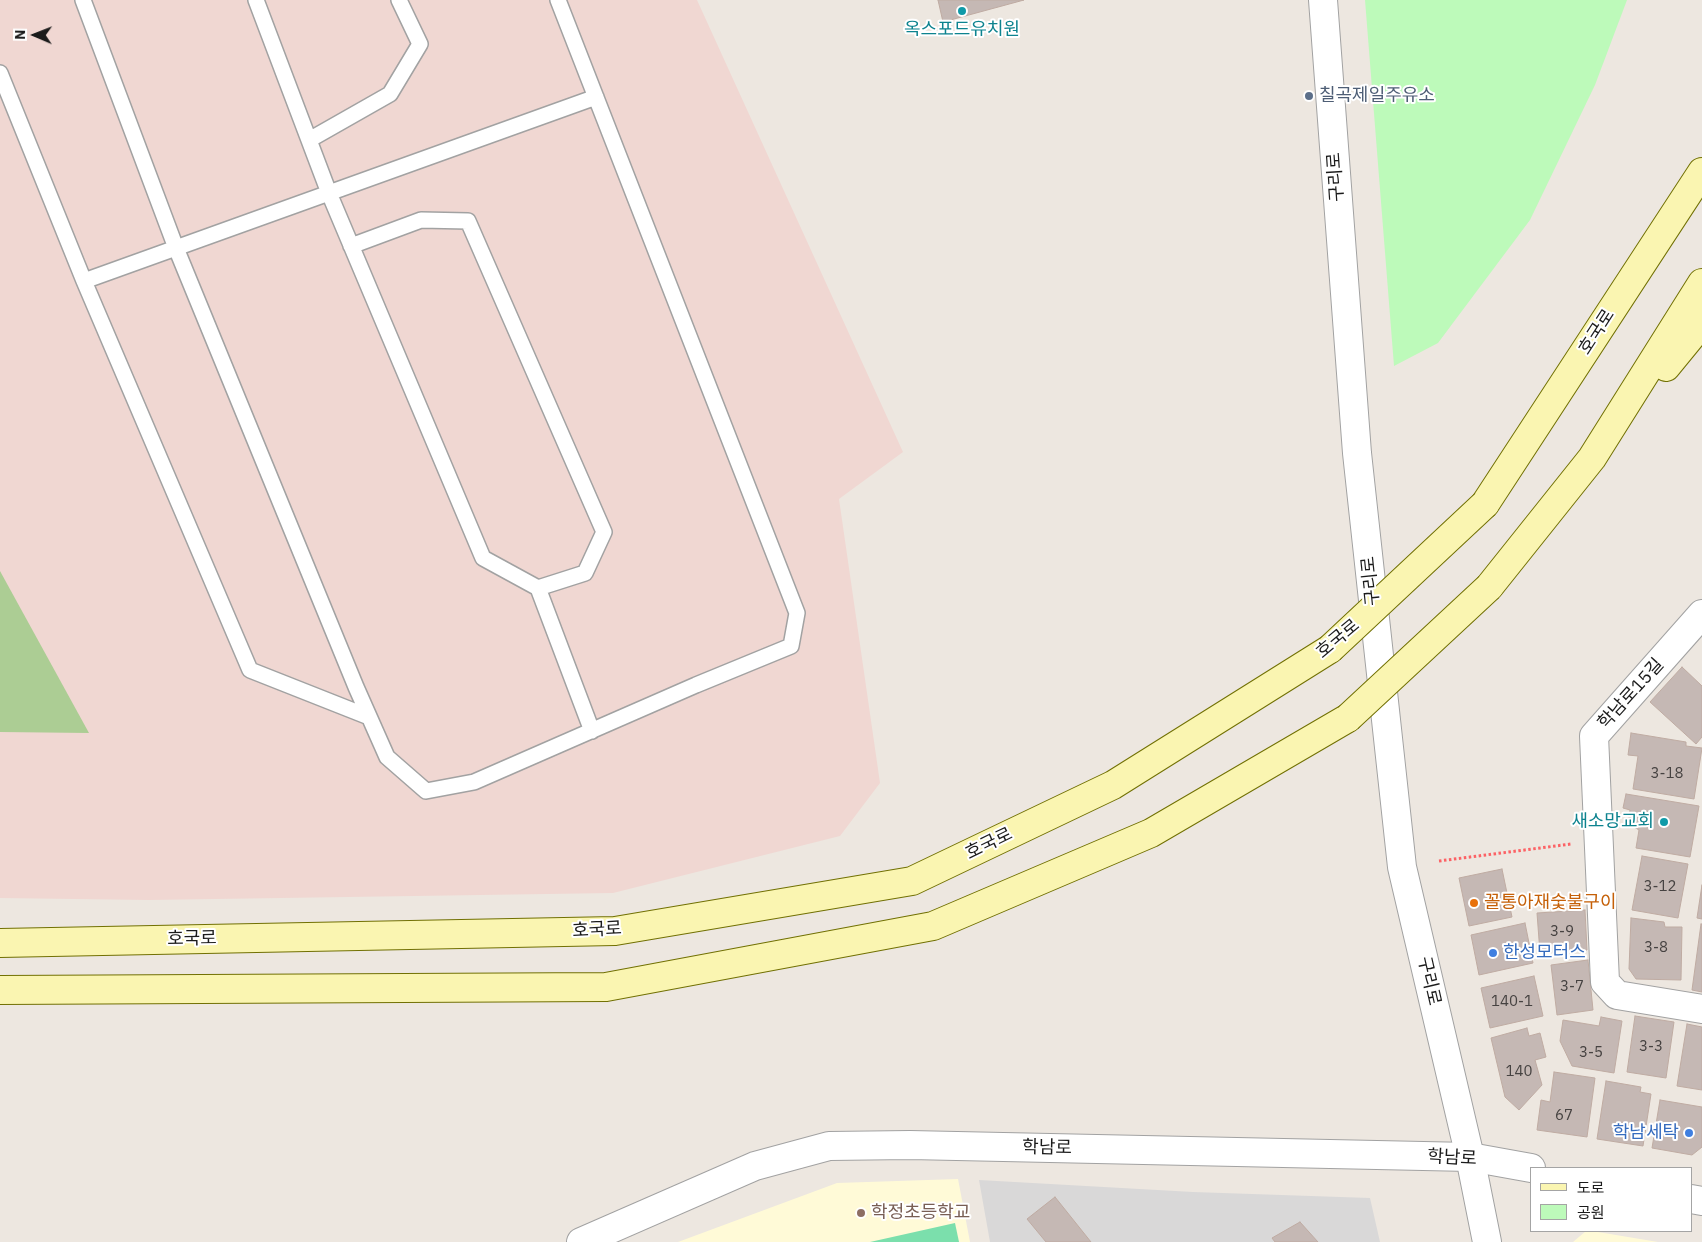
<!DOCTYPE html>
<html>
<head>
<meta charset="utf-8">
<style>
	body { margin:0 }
	#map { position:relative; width:1702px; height:1242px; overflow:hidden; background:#ede7e0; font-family:"IBM Plex Sans","Noto Sans KR",sans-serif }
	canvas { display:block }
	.legend { position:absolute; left:1530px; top:1167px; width:162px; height:65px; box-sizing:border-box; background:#fff; border:1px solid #a4a4a4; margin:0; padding:6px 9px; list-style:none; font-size:15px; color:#1b1b1b }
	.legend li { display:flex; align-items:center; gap:10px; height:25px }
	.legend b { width:25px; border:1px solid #a4a4a4 }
	.north { position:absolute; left:10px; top:10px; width:50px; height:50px; -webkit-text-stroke:4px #fff; paint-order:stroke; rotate:271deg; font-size:14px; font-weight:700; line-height:20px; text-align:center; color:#1b1b1b }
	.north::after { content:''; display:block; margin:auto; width:18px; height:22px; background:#1b1b1b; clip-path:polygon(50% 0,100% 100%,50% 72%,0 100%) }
</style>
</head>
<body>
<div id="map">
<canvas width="1702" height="1242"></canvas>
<ul class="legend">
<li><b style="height:6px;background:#faf5b1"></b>도로</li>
<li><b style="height:14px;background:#bdfaba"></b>공원</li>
</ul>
<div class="north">N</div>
</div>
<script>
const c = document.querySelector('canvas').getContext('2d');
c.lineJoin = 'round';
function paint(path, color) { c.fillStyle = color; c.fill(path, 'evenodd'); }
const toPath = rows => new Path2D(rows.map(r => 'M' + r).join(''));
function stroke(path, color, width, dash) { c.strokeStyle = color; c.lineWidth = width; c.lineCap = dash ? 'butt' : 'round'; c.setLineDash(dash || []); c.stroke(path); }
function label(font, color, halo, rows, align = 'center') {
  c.font = font + ' "IBM Plex Sans","Noto Sans KR",sans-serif'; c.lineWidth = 4; c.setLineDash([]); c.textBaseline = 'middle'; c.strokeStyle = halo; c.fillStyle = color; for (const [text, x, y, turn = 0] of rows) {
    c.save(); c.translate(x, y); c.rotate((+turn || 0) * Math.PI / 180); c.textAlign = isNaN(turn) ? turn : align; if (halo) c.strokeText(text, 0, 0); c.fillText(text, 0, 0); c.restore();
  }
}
paint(toPath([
	[979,1180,1193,1192,1370,1198,1380,1242,990,1242]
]), '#d9d8d8');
paint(toPath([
	[958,1179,970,1242,678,1242,837,1183],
	[1586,1231,1592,1231,1658,1242,1573,1242]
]), '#fffad7');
paint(toPath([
	[0,0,697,0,903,452,839,499,880,783,840,836,613,893,149,900,0,898]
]), '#f0d7d2');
paint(toPath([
	[0,571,89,733,0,732]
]), '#accd94');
paint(toPath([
	[1365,0,1627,0,1595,85,1530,220,1438,343,1394,366]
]), '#bdfaba');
paint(toPath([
	[955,1223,959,1242,870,1242]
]), '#7bdfac');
const building = toPath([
	[938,0,1024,0,943,22,938,0],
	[1682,667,1702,686,1702,737,1696,744,1650,702,1682,667],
	[1631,733,1686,742,1686,746,1702,748,1694,799,1633,789,1638,756,1628,755,1631,733],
	[1626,794,1699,806,1690,857,1636,848,1639,830,1634,827,1629,817,1630,810,1623,808,1626,794],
	[1642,856,1688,864,1678,918,1632,910,1642,856],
	[1502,869,1512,917,1469,926,1459,878,1502,869],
	[1702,885,1702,919,1697,918,1702,885],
	[1585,910,1587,950,1540,953,1537,913,1585,910],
	[1631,918,1664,922,1665,927,1682,927,1681,980,1636,979,1629,969,1631,918],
	[1525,923,1533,963,1479,975,1471,935,1525,923],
	[1701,924,1702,924,1702,992,1692,990,1701,924],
	[1588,960,1593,1010,1557,1015,1551,965,1588,960],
	[1534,976,1543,1016,1490,1028,1481,988,1534,976],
	[1635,1016,1674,1022,1666,1078,1627,1072,1635,1016],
	[1601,1017,1622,1021,1614,1073,1572,1066,1560,1041,1563,1020,1599,1026,1601,1017],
	[1687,1024,1702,1027,1702,1090,1677,1086,1687,1024],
	[1527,1028,1529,1036,1540,1033,1546,1057,1535,1060,1542,1085,1519,1110,1505,1097,1491,1038,1527,1028],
	[1554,1072,1595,1078,1587,1137,1537,1130,1541,1100,1550,1102,1554,1072],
	[1606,1081,1641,1087,1640,1092,1651,1094,1643,1146,1597,1139,1606,1081],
	[1660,1100,1702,1107,1702,1147,1692,1155,1652,1148,1660,1100],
	[1055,1197,1091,1242,1046,1242,1027,1219,1055,1197],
	[1300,1222,1318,1242,1275,1242,1272,1238,1300,1222]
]);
paint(building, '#c5b8b4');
stroke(building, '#bfaba2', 1);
const service = toPath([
	[83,0,176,248,356,687,387,757,426,791,474,782,696,685,791,646,797,613,558,0],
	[256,0,329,193,483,558,538,588,592,731],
	[0,73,84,281,250,670,369,717],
	[309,140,390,94,420,44,399,0],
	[351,246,421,220,468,221,604,532,585,573,538,588],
	[84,281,596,97]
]);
const minor = toPath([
	[1702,614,1594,736,1605,982,1617,995,1702,1009],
	[1691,1199,1702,1201],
	[581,1242,755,1166,829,1146,910,1145,1470,1157,1531,1168]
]);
const tertiary = toPath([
	[1323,0,1357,453,1402,867,1470,1157,1487,1242]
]);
const secondary = toPath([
	[1666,367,1702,323],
	[1485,504,1702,172],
	[1489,587,1592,458,1702,283],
	[0,943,615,931,912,881,1113,785,1330,649],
	[0,990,606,987,933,926,1151,833,1348,718]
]);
stroke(service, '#a2a2a2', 18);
stroke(minor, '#a2a2a2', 30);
stroke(tertiary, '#a2a2a2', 30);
stroke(secondary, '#717003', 30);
stroke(toPath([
	[1439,861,1571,844]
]), '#fc6265', 3, [2.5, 2.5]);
stroke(service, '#fff', 15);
stroke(minor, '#fff', 28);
stroke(tertiary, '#fff', 28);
stroke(secondary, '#faf5b1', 28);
const secondaryBridge = toPath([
	[1330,649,1485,504],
	[1348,718,1489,587]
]);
stroke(secondaryBridge, '#717003', 30, []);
stroke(secondaryBridge, '#faf5b1', 28);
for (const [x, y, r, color] of [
	[962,11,5,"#0f9aa8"],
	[1309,96,5,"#5c6f8a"],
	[1664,822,5,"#0f9aa8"],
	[1474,903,5,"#e8710a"],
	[1493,953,5,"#3f7fe0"],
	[1689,1133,5,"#3f7fe0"],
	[861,1213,5,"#8d6e63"]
]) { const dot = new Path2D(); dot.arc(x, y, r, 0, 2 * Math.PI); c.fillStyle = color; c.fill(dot); stroke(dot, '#fff', 2); }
label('15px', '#464241', null, [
	["3-18",1667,774],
	["3-12",1660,887],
	["3-9",1562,932],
	["3-8",1656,948],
	["3-7",1572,987],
	["140-1",1512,1002],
	["3-3",1651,1047],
	["3-5",1591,1053],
	["140",1519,1072],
	["67",1564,1116]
]);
label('18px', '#0d838f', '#fff', [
	["옥스포드유치원",962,30],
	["새소망교회",1654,822,"right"]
]);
label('18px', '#4e5e75', '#fff', [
	["칠곡제일주유소",1319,96]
], 'left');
label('18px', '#1b1b1b', '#fff', [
	["구리로",1336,177,-94],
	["호국로",1597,332,-57],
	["구리로",1371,581,-96],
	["호국로",1338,639,-40],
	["학남로15길",1631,694,-48],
	["호국로",989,844,-26],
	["호국로",597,930,-3],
	["호국로",192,939,-1],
	["구리로",1429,981,77],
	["학남로",1047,1148,1],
	["학남로",1452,1158,3]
]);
label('18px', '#c56008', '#fff', [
	["꼴통아재숯불구이",1484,903]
], 'left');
label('18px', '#366cbe', '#fff', [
	["한성모터스",1503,953],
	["학남세탁",1679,1133,"right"]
], 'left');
label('18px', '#785e54', '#fff', [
	["학정초등학교",871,1213]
], 'left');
</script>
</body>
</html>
